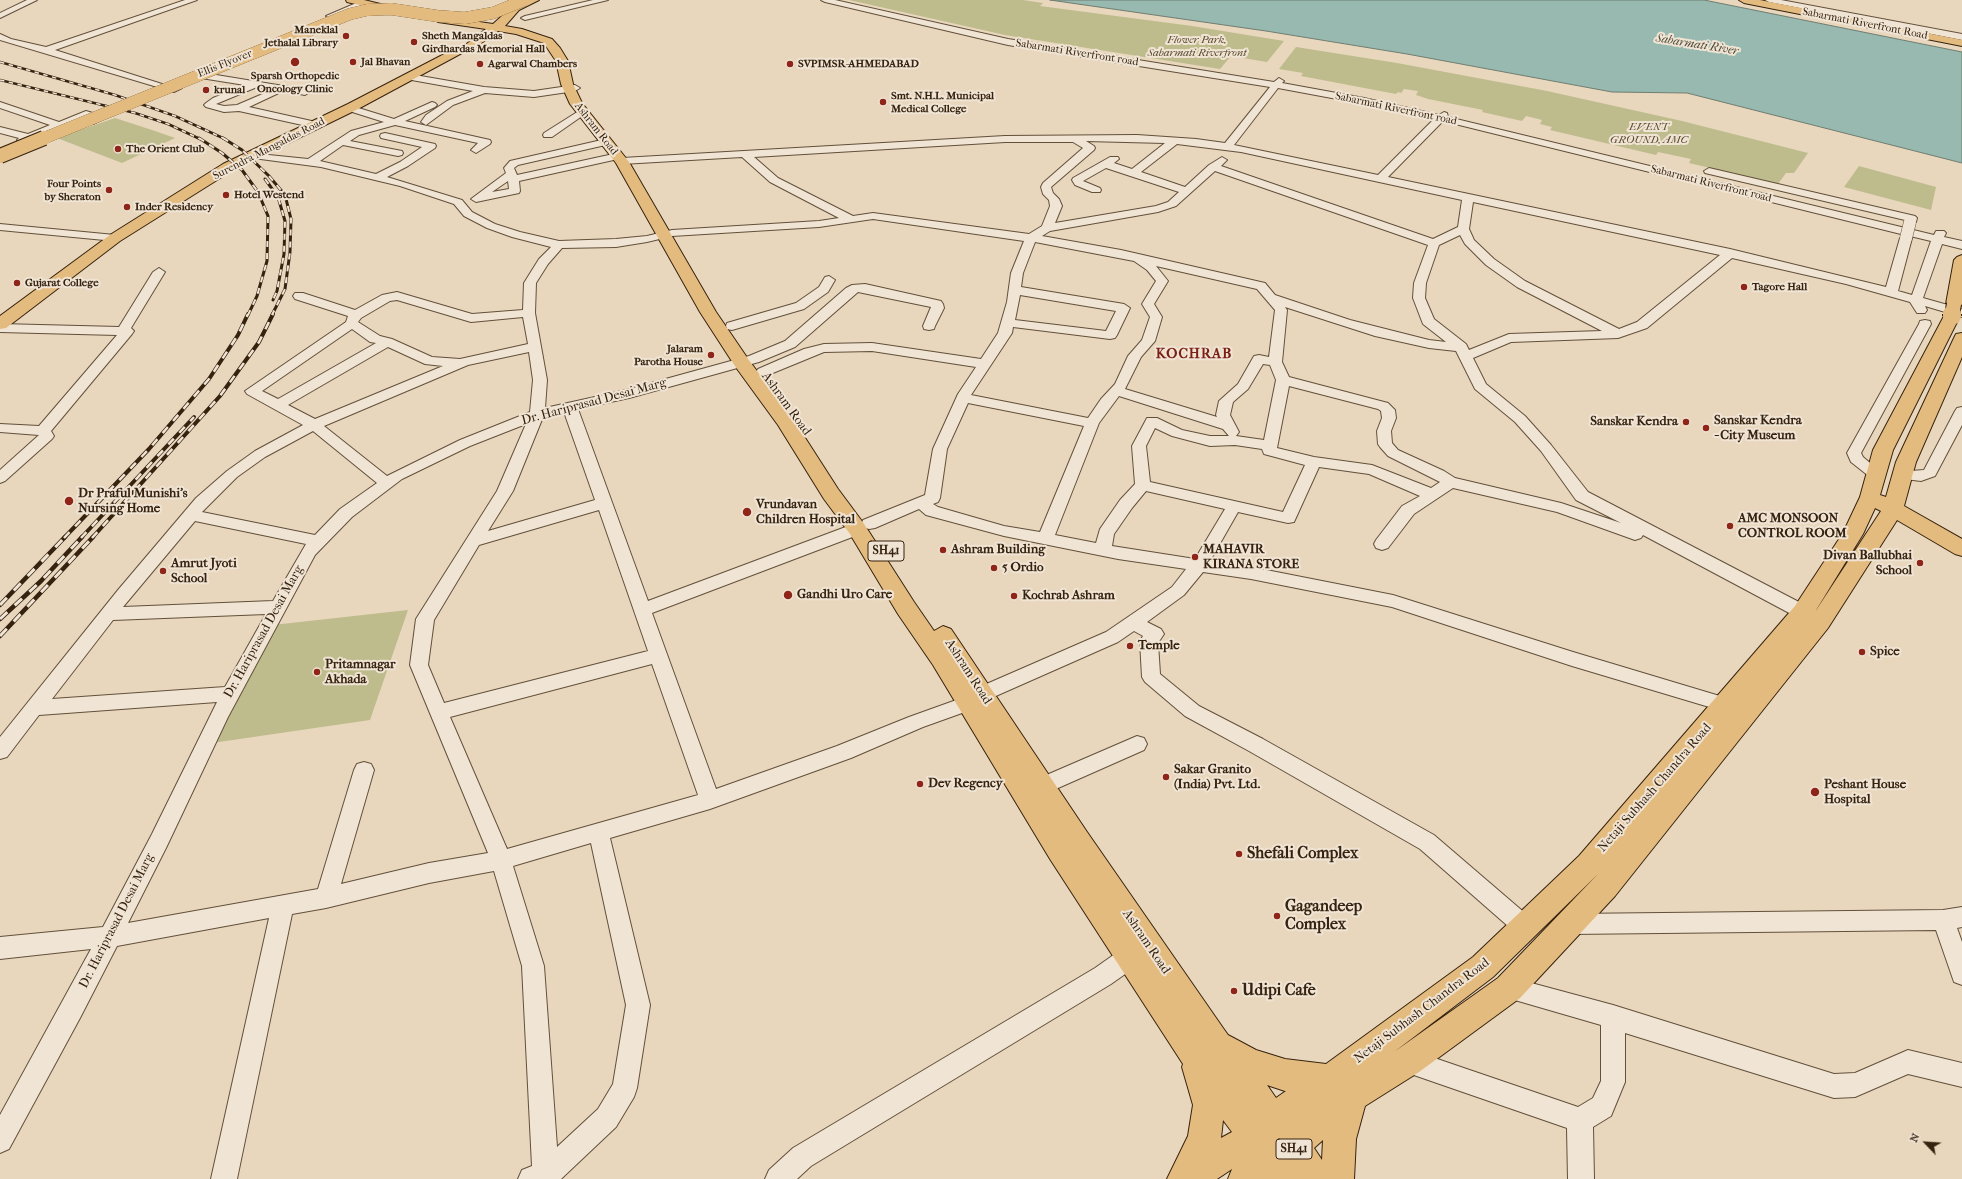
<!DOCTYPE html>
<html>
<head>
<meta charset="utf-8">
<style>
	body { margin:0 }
	#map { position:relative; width:1962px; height:1179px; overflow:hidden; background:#e8d6bd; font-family:"IM FELL French Canon",serif }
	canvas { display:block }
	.north { position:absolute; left:1906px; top:1123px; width:40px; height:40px; -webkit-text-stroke:3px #f0e4d4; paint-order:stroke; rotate:295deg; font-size:11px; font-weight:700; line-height:16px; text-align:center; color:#36230f }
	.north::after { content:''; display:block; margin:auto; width:14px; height:18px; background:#36230f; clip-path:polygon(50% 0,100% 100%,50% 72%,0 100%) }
</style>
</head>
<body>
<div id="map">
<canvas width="1962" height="1179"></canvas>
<div class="north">N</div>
</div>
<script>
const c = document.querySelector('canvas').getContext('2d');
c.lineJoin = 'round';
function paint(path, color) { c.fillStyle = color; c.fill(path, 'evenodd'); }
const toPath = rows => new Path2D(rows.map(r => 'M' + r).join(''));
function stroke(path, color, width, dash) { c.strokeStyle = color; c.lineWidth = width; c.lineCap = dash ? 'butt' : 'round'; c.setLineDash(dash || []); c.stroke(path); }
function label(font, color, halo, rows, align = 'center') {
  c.font = font + ' "IM FELL French Canon",serif'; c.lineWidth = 4; c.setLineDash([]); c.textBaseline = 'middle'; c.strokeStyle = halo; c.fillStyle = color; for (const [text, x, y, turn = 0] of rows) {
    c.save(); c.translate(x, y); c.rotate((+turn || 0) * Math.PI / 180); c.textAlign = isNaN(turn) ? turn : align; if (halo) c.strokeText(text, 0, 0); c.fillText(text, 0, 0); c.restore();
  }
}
paint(toPath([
	[849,0,1023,0,1043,3,1040,6,1192,26,1284,41,1267,62,1231,56,1220,69,1005,35],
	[1296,47,1397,63,1547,91,1682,121,1808,153,1794,173,1786,173,1778,184,1689,163,1691,159,1658,152,1656,155,1550,130,1552,127,1540,124,1542,120,1526,116,1522,121,1482,112,1483,110,1428,99,1416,95,1418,91,1404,89,1401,93,1398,92,1396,94,1301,76,1303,73,1279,69],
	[115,118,152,130,175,138,122,163,57,138],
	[1859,166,1936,187,1931,210,1844,187],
	[408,610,370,720,212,743,273,625]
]), '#bebc8c');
const water = toPath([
	[1050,0,1704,0,1962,52,1962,163,1687,93,1612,92,1407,54,1266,31,1050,0]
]);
paint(water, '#97b9b0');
stroke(water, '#707d70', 1);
const minor = toPath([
	[27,0,37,0,0,18,0,13,27,0],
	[185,0,197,0,55,50,162,84,173,86,179,83,182,84,182,88,174,92,0,40,0,34,11,39,46,47,185,0],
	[593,0,608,0,525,20,521,18,525,16,593,0],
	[821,0,835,0,1008,39,1274,82,1279,78,1284,81,1282,83,1364,98,1439,115,1444,112,1447,113,1448,117,1934,235,1936,231,1944,231,1946,233,1944,237,1962,241,1962,249,1942,244,1923,298,1962,309,1962,317,1925,306,1927,310,1925,313,1917,313,1910,302,1846,284,1732,258,1647,328,1618,338,1511,342,1473,358,1486,384,1525,416,1551,445,1588,492,1820,613,1823,618,1820,623,1814,624,1808,623,1643,535,1641,538,1635,540,1557,512,1453,488,1414,514,1388,548,1382,550,1376,548,1374,544,1376,540,1402,506,1420,496,1369,474,1319,467,1294,522,1288,523,1238,512,1210,561,1251,567,1393,595,1573,652,1733,700,1735,705,1733,710,1726,712,1572,666,1392,607,1251,579,1203,572,1184,595,1147,622,1161,629,1164,634,1158,643,1160,674,1199,706,1263,739,1434,835,1533,920,1536,927,1533,934,1525,937,1517,934,1420,849,1249,751,1185,716,1145,682,1142,677,1140,641,1143,636,1134,631,1118,642,989,699,976,708,923,727,851,758,710,809,610,838,650,1005,637,1088,634,1097,616,1127,561,1179,518,1179,522,1170,532,1166,522,966,494,871,429,883,326,908,292,914,237,1179,211,1179,269,918,117,946,80,1018,9,1149,0,1153,0,1115,91,949,0,959,0,937,103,927,152,834,217,702,39,715,7,757,0,759,0,737,118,590,196,498,227,471,255,451,303,425,247,394,245,391,346,322,348,316,295,299,293,296,295,293,303,293,355,310,382,295,397,292,472,314,523,310,524,283,539,259,551,247,512,237,487,228,464,216,454,204,400,186,321,167,253,158,249,157,248,155,249,153,308,159,351,131,384,122,346,110,344,108,346,106,352,106,394,119,432,102,435,103,437,105,435,107,405,121,490,140,491,142,490,144,476,153,471,150,478,143,395,125,359,135,350,141,402,151,403,153,402,155,398,156,343,145,320,161,376,174,400,162,422,147,381,138,380,136,381,134,385,133,435,144,436,146,435,148,408,166,387,177,462,200,472,212,495,224,520,232,559,241,616,239,647,236,672,230,819,221,839,218,770,182,742,157,622,164,618,163,617,161,618,159,519,181,520,191,519,193,476,202,471,199,506,173,504,168,510,161,606,139,611,142,610,144,518,165,514,168,517,175,618,153,622,154,623,156,622,158,1005,136,1137,135,1196,139,1225,143,1270,87,1008,45,825,2,821,0],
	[1278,88,1364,104,1434,119,1378,175,1234,145,1278,88],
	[1443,121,1905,235,1900,238,1886,287,1730,249,1388,177,1443,121],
	[1086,141,1165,143,1132,169,1114,163,1119,159,1118,157,1110,157,1073,178,1072,180,1075,185,1092,192,1100,192,1101,190,1100,188,1083,181,1106,168,1179,192,1168,202,1156,206,1055,223,1062,206,1059,199,1053,193,1051,187,1094,150,1095,148,1094,146,1086,141],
	[1005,142,1073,142,1083,148,1043,183,1041,187,1043,194,1049,200,1050,206,1042,226,1029,234,873,213,853,216,778,178,754,157,1005,142],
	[1177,144,1241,152,1462,200,1458,227,1433,239,1221,166,1227,160,1222,157,1209,165,1185,187,1141,172,1177,144],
	[1215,171,1428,245,1414,283,1413,298,1423,324,1446,342,1429,340,1350,320,1275,295,1265,283,1121,250,1042,236,1050,231,1158,212,1176,206,1215,171],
	[508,181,509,189,492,192,508,181],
	[1473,202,1720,255,1637,322,1619,329,1525,281,1494,259,1474,240,1469,229,1473,202],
	[873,219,1024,241,1011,273,1007,302,998,333,981,359,872,343,824,344,804,349,758,369,756,372,758,375,768,375,824,352,872,351,976,367,958,394,933,449,925,495,863,520,861,525,857,524,851,525,648,601,578,409,629,398,759,362,795,347,858,292,931,307,923,326,924,329,929,330,934,329,935,326,944,308,943,304,941,301,865,284,852,285,846,288,785,341,749,356,622,391,545,408,547,380,535,313,536,283,548,264,562,248,616,247,647,242,672,236,819,227,873,219],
	[1460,235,1465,244,1486,265,1517,287,1602,331,1509,334,1469,350,1466,344,1434,319,1425,298,1426,283,1439,245,1460,235],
	[1910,236,1931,241,1912,295,1898,291,1912,238,1910,236],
	[1035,242,1134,261,1147,270,1156,281,1142,304,1150,317,1142,340,1128,356,1115,384,1101,399,1088,418,971,395,1012,333,1013,327,1110,339,1115,338,1117,335,1130,308,1124,304,1021,287,1023,273,1035,242],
	[1156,266,1257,289,1275,310,1269,357,1259,355,1254,356,1238,384,1219,401,1216,415,1217,417,1125,389,1141,357,1155,341,1162,317,1154,304,1168,281,1156,266],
	[1020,295,1116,311,1106,331,1015,320,1020,295],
	[397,300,471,322,523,317,528,344,460,359,432,357,392,339,380,336,358,322,361,318,390,301,397,300],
	[1285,307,1375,336,1429,348,1456,351,1475,389,1515,422,1541,451,1576,500,1621,523,1561,503,1455,478,1444,471,1398,450,1392,443,1391,431,1396,418,1395,410,1388,403,1289,377,1282,362,1287,310,1285,307],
	[352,329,370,342,376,343,278,399,262,391,352,329],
	[388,347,425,364,443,366,315,419,288,405,388,347],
	[529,352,533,380,530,412,460,440,387,476,324,426,468,365,529,352],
	[1263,364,1270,365,1276,380,1264,440,1236,436,1239,432,1230,415,1233,402,1248,389,1263,364],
	[1289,386,1378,409,1381,411,1382,418,1377,431,1378,444,1380,447,1388,456,1440,482,1431,488,1372,465,1314,457,1277,448,1289,386],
	[1119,396,1223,429,1229,436,1210,436,1182,430,1157,418,1147,418,1132,446,1135,484,1120,500,1100,529,1096,543,1055,535,1099,423,1119,396],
	[968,403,1084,426,1040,532,1004,526,938,507,933,504,938,502,940,498,947,449,968,403],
	[564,412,595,500,488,531,513,491,543,417,564,412],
	[526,424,497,491,416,619,410,665,488,853,429,863,341,884,374,770,371,764,364,762,357,764,354,770,318,889,128,923,166,848,228,717,315,555,352,517,402,479,470,446,526,424],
	[1155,428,1172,436,1210,446,1235,445,1262,449,1264,454,1305,465,1283,512,1150,482,1146,446,1155,428],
	[313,431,377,483,340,509,315,535,202,512,237,477,265,457,313,431],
	[1146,491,1225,509,1195,559,1112,546,1114,534,1132,508,1146,491],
	[919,509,926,515,1004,536,1118,559,1186,569,1172,587,1106,632,975,689,962,698,909,717,837,746,716,789,652,613,863,533,865,528,869,529,875,528,919,509],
	[599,510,648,651,444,703,428,665,434,620,479,545,599,510],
	[195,521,306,544,273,601,123,607,195,521],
	[266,614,225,687,52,699,113,620,266,614],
	[652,664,698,795,507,849,450,717,652,664],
	[591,843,626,1005,613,1084,598,1109,557,1147,544,966,513,866,591,843],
	[1765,0,1781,0,1962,34,1962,40,1769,2,1765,0],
	[361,1,368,3,333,18,330,18,326,16,361,1],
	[204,73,308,90,310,92,305,95,283,91,249,107,316,122,321,125,316,128,239,111,224,112,206,107,204,105,206,103,213,98,245,85,201,78,201,74,204,73],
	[257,87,272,90,237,105,224,106,216,104,257,87],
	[409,74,484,87,534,91,575,85,580,88,575,91,534,97,485,93,453,105,426,125,421,122,426,115,447,101,473,91,406,79,404,77,409,74],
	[0,102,59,122,86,111,103,116,105,118,93,124,88,121,91,118,87,117,22,143,17,140,19,138,0,133,0,127,28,134,50,125,0,108,0,102],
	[582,109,587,112,585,114,552,137,544,137,543,135,544,133,582,109],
	[1709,168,1915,216,1917,218,1916,222,1910,225,1906,224,1905,220,1705,173,1704,171,1709,168],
	[0,224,115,235,121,238,115,241,0,230,0,224],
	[159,268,165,272,131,328,134,331,132,334,51,431,54,436,52,439,5,481,0,483,0,470,39,435,0,432,0,424,39,426,117,335,0,332,0,324,119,327,153,272,159,268],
	[829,276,835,280,828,292,804,309,732,330,727,329,726,326,727,323,796,303,819,287,825,277,829,276],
	[1925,320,1930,321,1931,324,1861,453,1863,457,1883,474,1880,477,1875,479,1870,477,1851,462,1847,453,1919,324,1920,321,1925,320],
	[1962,407,1962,425,1935,476,1921,481,1897,478,1894,475,1897,472,1924,470,1955,411,1957,408,1962,407],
	[1137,736,1144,738,1147,744,1144,750,1049,792,1042,794,1035,792,1032,786,1035,780,1137,736],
	[1962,907,1962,927,1957,928,1962,942,1962,985,1954,982,1936,930,1570,934,1562,931,1559,924,1562,917,1570,914,1943,910,1962,907],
	[1130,946,1138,949,1141,957,1138,965,1111,984,811,1166,797,1179,765,1179,769,1170,793,1148,1095,968,1122,949,1130,946],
	[1509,977,1613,1005,1834,1074,1855,1073,1908,1050,1962,1063,1962,1087,1908,1074,1855,1097,1834,1098,1625,1033,1625,1082,1611,1116,1593,1127,1594,1179,1568,1179,1567,1128,1408,1073,1399,1070,1396,1061,1399,1052,1408,1049,1578,1107,1593,1098,1601,1081,1601,1025,1501,996,1497,988,1501,980,1509,977]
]);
const major = toPath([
	[346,0,364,0,401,9,402,11,397,14,347,2,346,0],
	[525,0,539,0,519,10,505,26,522,29,552,39,560,48,568,61,573,84,582,103,629,162,716,312,748,359,793,419,838,489,864,524,914,602,934,631,943,626,951,629,1087,832,1223,1028,1228,1035,1256,1050,1285,1059,1326,1064,1473,957,1579,856,1795,606,1843,533,1860,497,1873,450,1944,316,1946,312,1952,311,1958,312,1960,316,1893,450,1880,495,1886,497,1896,462,1954,338,1956,334,1962,333,1962,357,1916,462,1904,506,1962,539,1962,556,1955,554,1897,520,1828,628,1615,896,1520,998,1419,1072,1365,1106,1356,1139,1354,1179,1228,1179,1232,1169,1217,1179,1167,1179,1188,1136,1193,1105,1182,1067,1183,1064,1050,859,933,665,898,614,850,534,824,499,778,425,735,366,700,312,616,163,570,104,561,84,556,61,544,43,516,34,498,31,472,50,462,53,356,110,233,170,120,241,6,328,0,329,0,316,110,235,223,164,348,104,454,49,464,46,486,29,438,22,433,19,434,17,438,16,493,24,503,15,499,12,500,10,525,0],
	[1875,508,1881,511,1813,615,1863,534,1875,508],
	[1598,874,1498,978,1394,1052,1493,977,1598,874],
	[1267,1085,1285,1091,1286,1091,1276,1098,1267,1085],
	[1223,1120,1232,1132,1221,1138,1223,1120],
	[1323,1140,1322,1160,1314,1148,1323,1140],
	[1739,0,1760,0,1962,40,1962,46,1744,3,1739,0],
	[1962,255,1962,304,1960,307,1954,309,1948,307,1946,304,1954,260,1957,257,1962,255]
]);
stroke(minor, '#62503a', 2);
stroke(major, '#36230f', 2);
paint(minor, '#f0e4d4');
paint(major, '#e4bb7e');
const railFar3 = toPath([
	[0,62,115,95,175,116,225,139],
	[0,80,135,113,168,124,200,139]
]);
const railFar2 = toPath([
	[199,138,222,153,242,170,258,192,268,216,267,261,257,296,248,315],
	[223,138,242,150,269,176,285,195,291,219,290,252,285,289,272,315],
	[265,179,278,197,285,221,284,254,277,291,273,300]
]);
const railFar1 = toPath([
	[64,538,149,449,209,379,238,335,248,314],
	[81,538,194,417],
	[92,538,220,396,259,342,273,314]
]);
const rail = toPath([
	[0,605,65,537],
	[0,619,41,581,82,537],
	[0,636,93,537]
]);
stroke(railFar3, '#36230f', 2.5);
stroke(railFar2, '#36230f', 3);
stroke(railFar1, '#36230f', 4);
stroke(rail, '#36230f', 4.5);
stroke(railFar3, '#f0e4d4', 1.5, [4.5]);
stroke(railFar2, '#f0e4d4', 2, [6]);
stroke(railFar1, '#f0e4d4', 2.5, [8]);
stroke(rail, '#f0e4d4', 3, [10]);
const minorBridge = toPath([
	[1906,238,1910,222]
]);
const majorBridgeFar2 = toPath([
	[42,139,350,14,367,10,391,9,437,16,465,18,493,13,525,0]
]);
const majorBridgeFar1 = toPath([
	[0,156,44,138],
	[1952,315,1954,304]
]);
const majorBridge = toPath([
	[1952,316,1952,314]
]);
stroke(minorBridge, '#62503a', 13, []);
stroke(majorBridgeFar2, '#36230f', 12, []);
stroke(majorBridgeFar1, '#36230f', 16, []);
stroke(majorBridge, '#36230f', 20, []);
stroke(minorBridge, '#f0e4d4', 12);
stroke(majorBridgeFar2, '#e4bb7e', 12);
stroke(majorBridgeFar1, '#e4bb7e', 14);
stroke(majorBridge, '#e4bb7e', 18);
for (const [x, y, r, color] of [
	[346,36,4,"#8f2418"],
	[414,42,4,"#8f2418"],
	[295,62,5,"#8f2418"],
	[353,62,4,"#8f2418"],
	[480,64,4,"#8f2418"],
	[790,64,4,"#8f2418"],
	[206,90,4,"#8f2418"],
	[883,102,4,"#8f2418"],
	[118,149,4,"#8f2418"],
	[109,190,4,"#8f2418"],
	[226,195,4,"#8f2418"],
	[127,207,4,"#8f2418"],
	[17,283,4,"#8f2418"],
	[1744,287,4,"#8f2418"],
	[711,355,4,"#8f2418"],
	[1686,422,4,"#8f2418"],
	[1706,428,4,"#8f2418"],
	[69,501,5,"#8f2418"],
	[747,512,5,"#8f2418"],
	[1730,526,4,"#8f2418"],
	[943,550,4,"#8f2418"],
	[1195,557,4,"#8f2418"],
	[1920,563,4,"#8f2418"],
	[994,568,4,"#8f2418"],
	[163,571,4,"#8f2418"],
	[788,595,5,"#8f2418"],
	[1014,596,4,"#8f2418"],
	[1130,646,4,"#8f2418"],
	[1862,652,4,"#8f2418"],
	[317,672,4,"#8f2418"],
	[1166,777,4,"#8f2418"],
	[920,784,4,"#8f2418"],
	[1815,792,5,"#8f2418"],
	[1239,854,4,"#8f2418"],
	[1277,916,4,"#8f2418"],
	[1234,991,4,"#8f2418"]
]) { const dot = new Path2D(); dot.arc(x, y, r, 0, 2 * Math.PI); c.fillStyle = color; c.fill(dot); stroke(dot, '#f0e4d4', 1.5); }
label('11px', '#36230f', '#f0e4d4', [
	["Sabarmati Riverfront Road",1865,24,11],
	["Sabarmati Riverfront road",1077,53,9],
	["Ellis Flyover",225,64,-22],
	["Sabarmati Riverfront road",1396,109,12],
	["Ashram Road",596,129,52],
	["Surendra Mangaldas Road",269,149,-27],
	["Sabarmati Riverfront road",1711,184,14]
]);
label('bold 11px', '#36230f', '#f0e4d4', [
	["Maneklal",338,30,"right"],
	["Jethalal Library",338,43,"right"],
	["Sheth Mangaldas",422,36],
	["Girdhardas Memorial Hall",422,49],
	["Jal Bhavan",361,62],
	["Agarwal Chambers",488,64],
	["SVPIMSR-AHMEDABAD",798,64],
	["Sparsh Orthopedic",295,76,"center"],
	["Oncology Clinic",295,89,"center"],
	["krunal",214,90],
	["Smt. N.H.L. Municipal",891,96],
	["Medical College",891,109],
	["The Orient Club",126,149],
	["Four Points",101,184,"right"],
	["by Sheraton",101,197,"right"],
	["Hotel Westend",234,195],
	["Inder Residency",135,207],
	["Gujarat College",25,283],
	["Tagore Hall",1752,287],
	["Jalaram",703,349,"right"],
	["Parotha House",703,362,"right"]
], 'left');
label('italic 11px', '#58492e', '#f0e4d4', [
	["Flower Park,",1197,40],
	["Sabarmati Riverfront",1197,53],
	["EVENT",1649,127],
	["GROUND, AMC",1649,140]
]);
label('italic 12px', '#4e4837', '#f0e4d4', [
	["Sabarmati River",1697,45,9]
]);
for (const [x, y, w] of [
	[886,551,36],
	[1294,1149,36]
]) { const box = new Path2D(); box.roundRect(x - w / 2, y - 10, w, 20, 3); c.fillStyle = '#f0e4d4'; c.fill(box); stroke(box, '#36230f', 1); }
label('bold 12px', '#36230f', null, [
	["SH41",886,551],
	["SH41",1294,1149]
]);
label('13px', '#36230f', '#f0e4d4', [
	["Dr. Hariprasad Desai Marg",594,402,-15],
	["Ashram Road",786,404,54],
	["Dr. Hariprasad Desai Marg",264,632,-61],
	["Ashram Road",968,672,57],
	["Netaji Subhash Chandra Road",1655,788,-49],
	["Dr. Hariprasad Desai Marg",117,921,-63],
	["Ashram Road",1146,942,56],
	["Netaji Subhash Chandra Road",1422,1011,-37]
]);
label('bold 13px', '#36230f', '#f0e4d4', [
	["Sanskar Kendra",1714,421],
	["- City Museum",1714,436],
	["Sanskar Kendra",1678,422,"right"],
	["Dr Praful Munishi's",78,494],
	["Nursing Home",78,509],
	["Vrundavan",756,505],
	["Children Hospital",756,520],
	["AMC MONSOON",1738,519],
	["CONTROL ROOM",1738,534],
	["Ashram Building",951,550],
	["MAHAVIR",1203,550],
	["KIRANA STORE",1203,565],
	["Divan Ballubhai",1912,556,"right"],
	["School",1912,571,"right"],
	["Amrut Jyoti",171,564],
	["School",171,579],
	["5 Ordio",1002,568],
	["Gandhi Uro Care",797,595],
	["Kochrab Ashram",1022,596],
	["Temple",1138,646],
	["Spice",1870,652],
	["Pritamnagar",325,665],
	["Akhada",325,680],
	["Sakar Granito",1174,770],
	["(India) Pvt. Ltd.",1174,785],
	["Dev Regency",928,784],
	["Peshant House",1824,785],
	["Hospital",1824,800]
], 'left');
c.letterSpacing = '1px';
label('bold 14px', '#7a1f14', '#f0e4d4', [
	["KOCHRAB",1194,355]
]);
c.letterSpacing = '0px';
label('bold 16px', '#36230f', '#f0e4d4', [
	["Shefali Complex",1247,854],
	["Gagandeep",1285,907],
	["Complex",1285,925],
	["Udipi Cafe",1242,991]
], 'left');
</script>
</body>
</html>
